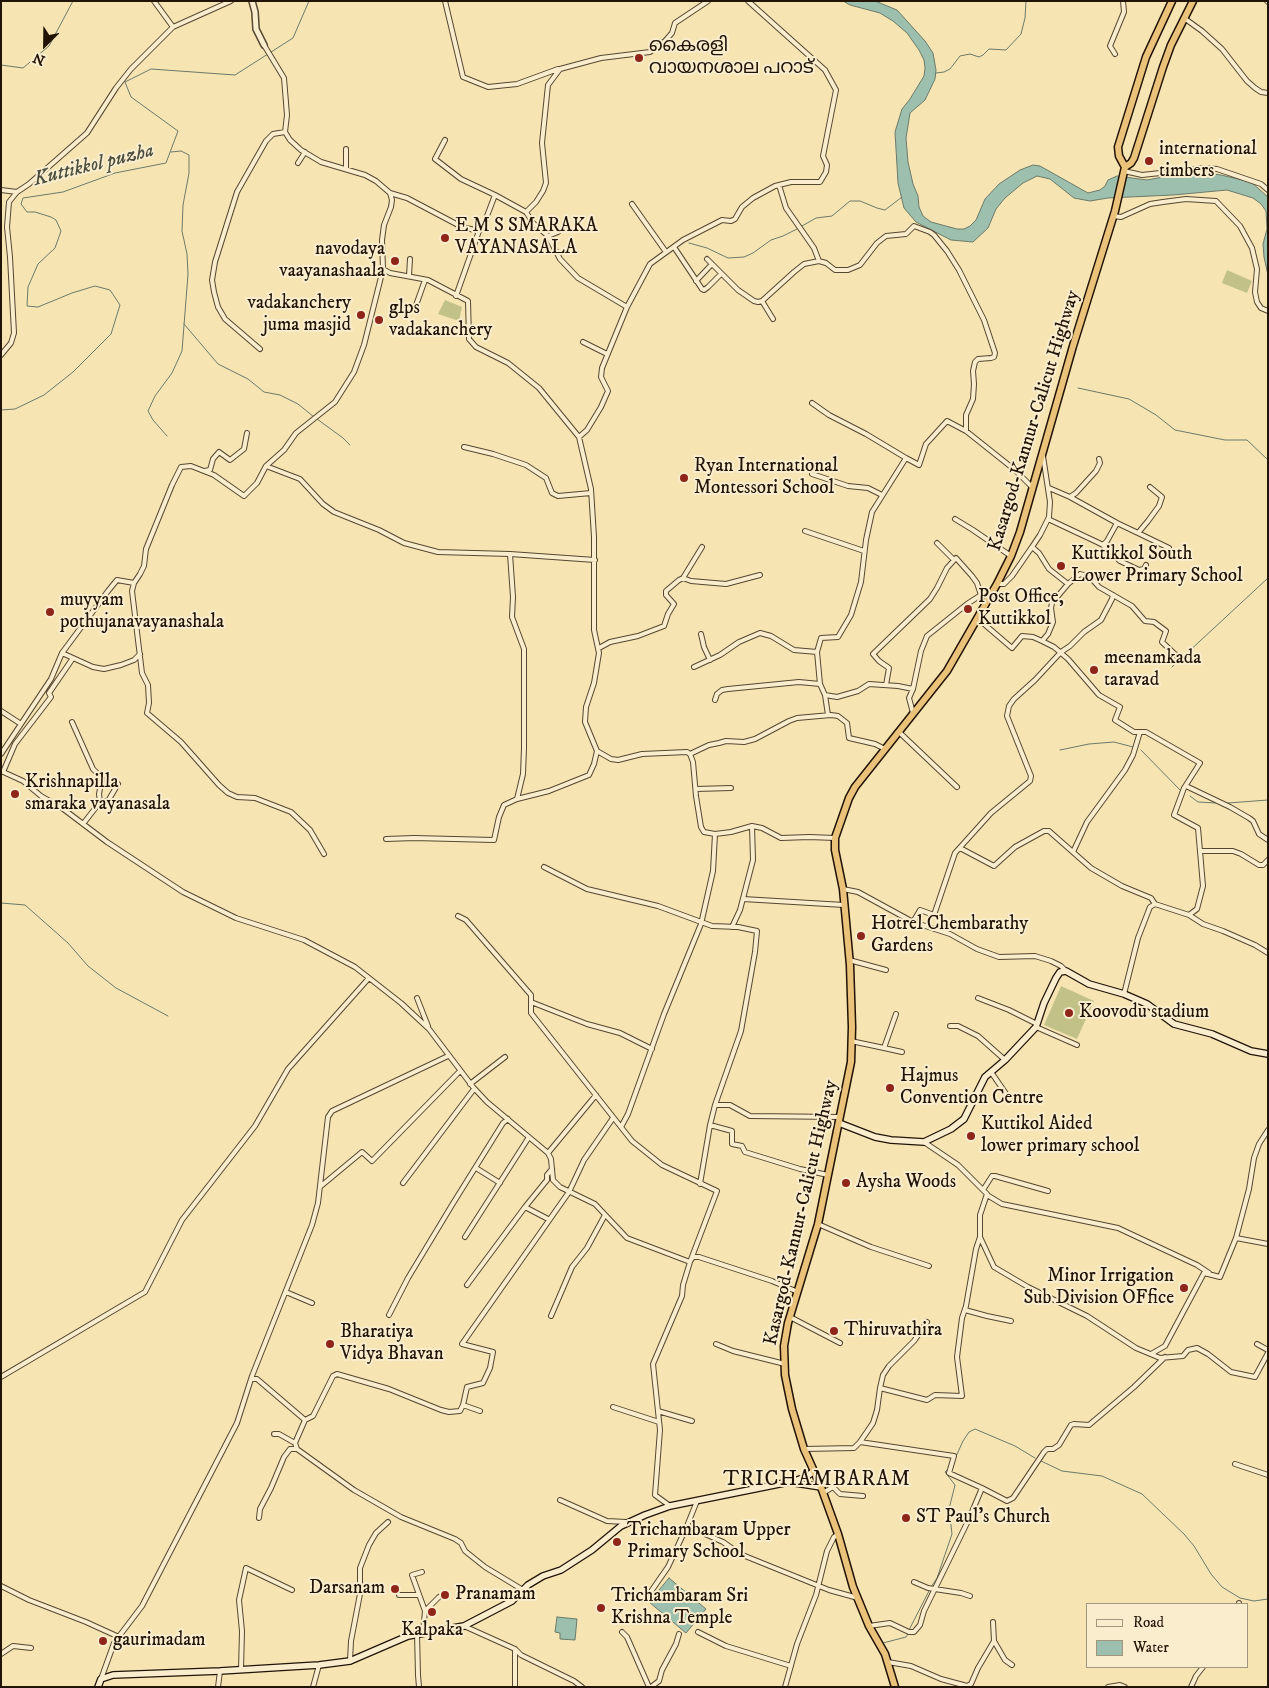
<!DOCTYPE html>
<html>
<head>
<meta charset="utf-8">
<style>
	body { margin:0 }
	#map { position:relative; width:1269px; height:1688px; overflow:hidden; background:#f6e4b3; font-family:"IM FELL DW Pica",serif }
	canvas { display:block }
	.frame { position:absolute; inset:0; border:2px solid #211306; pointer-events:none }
	.legend { position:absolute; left:1086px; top:1603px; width:162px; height:65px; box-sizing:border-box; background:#f9edce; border:1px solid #a3967e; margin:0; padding:6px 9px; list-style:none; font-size:15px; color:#211306 }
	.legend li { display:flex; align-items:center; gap:10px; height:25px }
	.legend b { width:25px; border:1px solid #a3967e }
	.north { position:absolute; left:20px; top:20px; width:50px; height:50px; -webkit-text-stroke:4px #f9edce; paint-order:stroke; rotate:203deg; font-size:14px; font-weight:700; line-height:20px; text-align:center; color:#211306 }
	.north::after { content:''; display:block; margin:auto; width:18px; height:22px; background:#211306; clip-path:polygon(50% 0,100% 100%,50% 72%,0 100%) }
</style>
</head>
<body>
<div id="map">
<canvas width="1269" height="1688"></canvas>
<div class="frame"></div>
<ul class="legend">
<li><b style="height:6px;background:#f9edce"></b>Road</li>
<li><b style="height:14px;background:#9dbfad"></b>Water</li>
</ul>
<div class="north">N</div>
</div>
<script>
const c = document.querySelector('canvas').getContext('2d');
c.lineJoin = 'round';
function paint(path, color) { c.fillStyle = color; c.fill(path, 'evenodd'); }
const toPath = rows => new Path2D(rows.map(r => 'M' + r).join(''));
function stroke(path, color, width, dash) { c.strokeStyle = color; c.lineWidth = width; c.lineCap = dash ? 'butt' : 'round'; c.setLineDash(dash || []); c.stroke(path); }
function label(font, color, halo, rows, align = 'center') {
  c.font = font + ' "IM FELL DW Pica","Noto Sans Malayalam",serif'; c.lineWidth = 4; c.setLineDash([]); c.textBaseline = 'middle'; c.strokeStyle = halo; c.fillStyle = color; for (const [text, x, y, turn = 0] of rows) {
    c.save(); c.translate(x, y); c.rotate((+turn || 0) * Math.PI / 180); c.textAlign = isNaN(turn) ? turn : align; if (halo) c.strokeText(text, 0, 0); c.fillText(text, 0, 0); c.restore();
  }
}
paint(toPath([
	[1227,270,1252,281,1247,293,1222,283],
	[445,300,462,307,459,321,438,314],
	[1061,986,1094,1001,1077,1039,1044,1025]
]), '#c2c288');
const water = toPath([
	[843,1,875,1,897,10,925,41,933,53,936,70,935,79,925,100,910,113,906,138,908,162,913,184,918,196,919,207,923,216,931,222,957,229,964,229,970,226,976,220,985,199,999,184,1020,170,1033,165,1040,166,1088,193,1100,190,1105,186,1108,180,1117,176,1147,180,1168,176,1206,173,1221,175,1251,182,1268,197,1268,275,1264,257,1263,244,1267,229,1266,211,1261,204,1253,198,1227,190,1173,195,1108,198,1090,201,1074,198,1050,179,1037,176,1023,183,1005,198,996,209,988,228,973,242,951,240,916,222,904,208,898,183,895,132,902,109,910,99,924,76,925,68,924,60,919,50,907,33,893,21,880,13,850,5,843,1],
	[669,1578,706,1609,686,1633,649,1602,669,1578],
	[557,1617,577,1619,575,1640,560,1639,560,1633,555,1632,557,1617]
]);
paint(water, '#9dbfad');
stroke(water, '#6b7a6a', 1);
stroke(toPath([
	[1,65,23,68,49,46,73,1],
	[936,73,944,72,950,69,960,56,970,54,979,57,983,55,989,49,1006,50,1021,34,1025,18,1026,1],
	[802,226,816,218,832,216,850,201,860,201,877,208,885,210,902,197],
	[689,243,707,248,728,258,744,257,753,253,771,240,783,236,797,229],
	[184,324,218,364,248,379,264,392,280,395,298,404,314,417],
	[1078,388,1129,399,1156,415,1175,430,1225,440,1247,440,1268,460],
	[1,410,15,409,44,395,73,372,111,334,120,305,110,290,95,286,72,293,38,307,27,306,28,287,38,264,55,248,61,231,56,220,51,217,35,212,27,212,21,204,23,198,63,192,115,173,166,163,178,131,131,97,125,82,151,69,235,75,293,38,309,1],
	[317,419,343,438,350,445],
	[167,436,153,420,148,411,155,396,172,373,182,351,188,274,187,254,182,231,183,205,189,173,189,155,181,151,171,152],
	[1172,667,1268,578],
	[1060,750,1089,744,1114,742,1133,747],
	[1141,750,1181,791],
	[1190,796,1198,802,1216,803],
	[1228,803,1268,800],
	[1,903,25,905,68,943,88,966,116,988,168,1016],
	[954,1461,963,1441,969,1432,975,1429,1015,1446,1035,1458],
	[1041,1461,1062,1471,1102,1476,1142,1494,1184,1534,1194,1546,1211,1574,1222,1587,1240,1598,1254,1601,1268,1599],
	[931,1587,937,1578,952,1534,949,1509,955,1485,945,1472,949,1468],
	[909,1630,929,1591],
	[883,1643,906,1637,908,1634]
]), '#6b7a6a', 1);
const minor = toPath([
	[154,1,173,27],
	[445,1,463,77,488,87,517,84,558,69],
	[1267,1,1268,2],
	[1184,18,1202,31,1222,49,1247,81,1255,88,1261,92,1268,93],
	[264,45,284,78,287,115,285,132,290,140,301,150,321,162,365,175,376,181,390,193,407,198,462,227,479,231,482,229,495,195,526,212,536,202,543,191,546,183,542,143,548,85,560,69,601,58,650,52,665,41,672,33,675,23,708,1],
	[1115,54,1110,46,1124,12,1123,1],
	[445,140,435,159,461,179,495,195],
	[346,149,346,169],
	[298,163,305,152],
	[1124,171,1142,175,1206,168,1217,169,1261,184,1268,190],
	[779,185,786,208,814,248,819,261],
	[1,190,17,192,29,184,87,133,116,88,131,69,173,27,231,1],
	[390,193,392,200,391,207,384,225,382,240,383,269,390,273,428,280,468,301,469,339,476,347,508,363,539,388,579,437,591,489,594,537,594,630,599,653,594,683,586,707,585,722,597,751,611,759,618,760,642,754,687,752,690,754,693,762,696,796,701,827,704,832,715,834,731,832,752,826,762,828,781,838,809,837,835,838],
	[632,204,666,252],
	[526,212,533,223,548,236,560,259,578,278,627,307],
	[1113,216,1121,217,1150,204,1163,202,1186,199,1216,201,1240,226,1252,248,1257,269,1255,292,1257,302,1261,308,1268,311],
	[548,236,558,232],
	[674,247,702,289,704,290,708,287,721,274],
	[707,259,738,290,754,301,758,302,762,301,773,319],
	[409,276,410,259],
	[696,281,712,264],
	[456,296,479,231],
	[762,301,794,272,804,264,819,261,826,263,835,270,848,270,860,265,877,243,886,236,906,234,914,226,930,232,934,235,947,251,959,270,984,320,995,353,994,357,991,358,978,359,975,362,973,371,974,384,973,399,966,415,966,431],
	[415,308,425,280],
	[583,342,607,354],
	[260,349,225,319,218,307,214,292,212,280,215,262,237,192,266,141,273,134,285,132],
	[1,355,11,343,14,333,10,257,7,227,9,202,17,192],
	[812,403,829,415,866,434,906,458],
	[579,437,587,430,601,407,608,391,601,377,602,368,627,307,650,264,683,240,722,220,731,221,735,219,742,207,753,198,775,186,791,182,820,182,826,172,827,165,823,156,836,90,825,70,748,1],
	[464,447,493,454,526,465,546,478,552,493,558,496,591,493],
	[266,466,300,479,323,504,334,512,379,530,404,543,438,552,510,554,595,560],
	[204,471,210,470,213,459,219,452,230,460,244,449,247,433],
	[812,474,848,486,868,488,882,495],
	[1049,488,1070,497,1076,493,1096,471,1100,463,1099,459],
	[1070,497,1117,523],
	[955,519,973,530,1011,556],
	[1048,519,1097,542,1103,545,1120,561,1139,570,1144,569,1146,565],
	[805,531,864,551],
	[1138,533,1169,548],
	[937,543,954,560],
	[1103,545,1107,541,1117,523,1138,533,1148,521,1159,506,1162,497,1150,487],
	[1032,547,1040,535,1049,517,1050,502,1043,456],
	[683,578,691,581,726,584,760,575],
	[134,583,132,591,142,673,148,685,149,703,147,713,181,742,219,785,228,793,237,797,255,798,291,812,310,830,324,854],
	[1068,584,1080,574,1090,577,1099,587,1132,606,1145,621,1154,622,1166,631,1162,642,1179,658],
	[977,618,1012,648,1022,636,1033,637,1042,641,1048,634,1053,622,1051,608,1052,603,1068,584,1049,569,1039,553,1032,547,1012,576,1004,584,997,584],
	[701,634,704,647,710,660],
	[1042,641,1054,647,1068,659,1099,695,1120,707,1115,720,1134,732,1146,732,1200,763,1184,788,1174,815,1198,828,1203,886,1197,909,1189,915],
	[599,648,610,642,638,636,664,626,668,614,674,604,666,595,666,591,679,580,683,578,702,547],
	[62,653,93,667,104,669,121,665,134,660,140,654],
	[694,667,720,655,739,642,760,633,771,636,794,650,817,652],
	[886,685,889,668,879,661,873,654,930,599,937,588,947,568,956,558,972,576,977,583,981,595],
	[913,689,921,651,927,636,967,604,981,595,992,592],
	[825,695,828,715],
	[715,700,717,694,722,690,728,689,799,682,820,684],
	[1,711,21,724],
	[913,713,909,698,913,689,898,686,869,684,858,691,837,697,825,695,820,684,817,652,821,638,838,637,851,615,861,582,866,540,872,512,906,458,919,465,926,444,947,421,966,431,1015,470,1033,488],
	[72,722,93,769,102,778,99,794,100,802],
	[899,732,957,787],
	[1,754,51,679,62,653,108,591,117,580,134,583,140,574,144,566,146,549,172,485,181,467,191,466,214,475,244,496,257,483,266,466,284,450,296,433,335,402,354,372,364,345,383,269],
	[690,754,709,745,719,743,726,741,744,742,755,739,789,721,797,718,831,715,838,716,847,723,849,738,875,744,885,749],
	[1,771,23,781,41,796,62,808,107,842,183,892,236,918,304,940,355,967,401,1003,429,1029,473,1087,487,1102,548,1153,551,1159,553,1180,560,1187,595,1204,627,1238,690,1262],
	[3,772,15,744,51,697,49,693,73,658],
	[1186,786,1230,807,1249,818,1253,821,1259,834,1268,840],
	[696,789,731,788],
	[517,799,549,791,589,775,594,764,597,751],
	[83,824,100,802,108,801,118,784],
	[386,839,414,838,494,840,499,817,504,805,517,799,523,774,524,748,524,649,512,617,513,597,510,554],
	[960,848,994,866,1015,847,1044,831,1049,831,1091,868,1122,886,1151,898,1155,904],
	[1200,851,1233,851,1241,854,1259,865,1263,865,1268,860],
	[1073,852,1087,822,1125,770,1133,755,1140,732],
	[544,867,587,889,658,906,712,926,738,927,757,931,755,952,741,1031,715,1105],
	[843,889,858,892,913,922,950,934,977,949,999,957,1035,956,1051,961,1061,966,1066,971],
	[743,899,844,905],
	[458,916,466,920,531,995,531,1013,632,1141,662,1165,717,1191,690,1262,683,1285,682,1296,653,1364,660,1430,655,1495,670,1506],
	[913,922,920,910,934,915,955,853,991,813,1030,781,1031,776,1007,716,1009,706,1014,699,1035,680,1061,652,1070,646,1084,632,1101,620,1112,599,1113,595],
	[732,927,740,910,753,860,752,826],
	[849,960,886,970],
	[1124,994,1138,938,1150,907,1155,904,1189,915,1203,924,1223,931,1255,945,1268,953],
	[417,998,428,1026],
	[978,998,1009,1010,1037,1024],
	[531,1002,587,1024,620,1033,652,1049],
	[950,1026,958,1026,978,1036,1005,1060],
	[1036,1027,1077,1045],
	[851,1041,884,1048,896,1014],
	[884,1048,902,1052],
	[991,1072,1011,1101],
	[470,1084,505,1057],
	[710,1125,732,1131,732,1144,742,1146,745,1152,800,1169,828,1175],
	[621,1127,628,1114,664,1014,701,924,713,871,715,834],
	[924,1142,958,1165,987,1194,980,1215,980,1237,994,1267,1028,1287,1087,1316,1136,1348,1160,1358,1183,1356,1188,1350,1197,1348,1208,1354,1231,1372,1255,1377,1268,1353],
	[548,1153,596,1095],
	[476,1168,500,1183],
	[403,1183,474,1089],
	[700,1184,710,1125,715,1105,730,1105,750,1116,840,1117],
	[321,1186,362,1152,372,1161,460,1071],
	[983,1190,992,1176,995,1176,1048,1191],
	[987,1195,1002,1204,1118,1228,1197,1265,1209,1273],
	[548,1219,525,1207,547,1180,547,1175,552,1169],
	[818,1224,871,1247,929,1266],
	[465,1237,529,1137],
	[1236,1238,1268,1244],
	[691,1260,693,1257,699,1257,772,1281,798,1292],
	[467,1285,525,1207],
	[286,1292,312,1303],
	[965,1310,987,1316,1011,1321],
	[389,1315,408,1278,452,1205,503,1123,508,1119],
	[551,1316,572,1267,587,1248,605,1215],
	[790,1317,840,1343],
	[716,1344,733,1351,785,1364],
	[1257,1344,1268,1350],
	[1151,1354,1165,1346,1204,1273,1220,1277,1236,1238,1249,1189,1254,1158,1259,1144,1268,1130],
	[1,1377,145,1292,182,1220,255,1126,288,1069,369,978],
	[251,1379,257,1379,305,1420,295,1443,279,1434,274,1434],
	[880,1388,883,1375,889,1366,914,1341,927,1322],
	[463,1405,480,1411],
	[613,1407,659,1422],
	[658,1411,692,1421],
	[305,1420,313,1416,333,1376,337,1374,389,1389,441,1410,449,1412,460,1411,463,1405,467,1387,483,1383,490,1368,493,1352,462,1344,569,1192,584,1160,613,1118],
	[860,1442,873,1423,877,1410,880,1388,927,1400,935,1395,962,1396,957,1357,962,1318,966,1306,976,1249,980,1237],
	[295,1443,297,1449,354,1490,401,1517,455,1539,461,1543,465,1551,485,1567,523,1590],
	[804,1449,854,1448,860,1442,954,1456,949,1473,982,1488,969,1519,924,1611,920,1625,914,1632,909,1632,890,1623,869,1626],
	[1235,1464,1268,1475],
	[982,1488,1007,1501,1013,1498,1044,1452,1047,1449,1053,1449,1059,1445,1071,1425,1074,1424,1089,1425,1134,1387,1165,1357],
	[823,1493,833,1487,840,1494,863,1496],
	[560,1500,607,1521,626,1522],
	[697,1501,687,1526,723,1542,740,1554,829,1590,858,1598],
	[259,1518,260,1509,271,1488,284,1457,290,1449,297,1449],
	[422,1572,412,1575,425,1611,423,1632],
	[914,1582,928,1588,961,1593,970,1596],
	[1,1586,29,1600,86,1622,119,1637],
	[652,1590,668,1567,687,1526],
	[399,1595,419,1595],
	[1239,1604,1239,1603],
	[425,1611,439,1597],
	[993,1622,994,1641,1005,1660,1012,1665],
	[464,1626,515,1649,521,1655,574,1681,582,1687],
	[622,1632,627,1637,649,1687],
	[698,1632,726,1646,791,1666],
	[417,1633,418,1675,419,1687],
	[515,1649,515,1687],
	[1,1654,13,1646,31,1648],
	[350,1661,351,1641,360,1594,360,1568,369,1545,376,1533,388,1522],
	[888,1662,911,1666,941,1679,967,1686,971,1684,978,1668,994,1641],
	[241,1670,242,1631,239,1600,246,1568,292,1590],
	[101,1679,114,1643,142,1606,237,1423,252,1376,312,1225,318,1203,328,1117,332,1111,448,1056],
	[218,1687,220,1671],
	[313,1687,319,1665],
	[651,1687,659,1681,662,1670,676,1644,679,1634],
	[785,1687,797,1644,816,1595,827,1551,834,1537,838,1534],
	[1108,1687,1120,1685,1125,1687],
	[1191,1687,1196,1676,1203,1667]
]);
const tertiary = toPath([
	[252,1,255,12,256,29,264,45]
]);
const secondary = toPath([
	[839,1123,875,1137,891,1140,924,1142,951,1129,964,1119,985,1077,1005,1060,1036,1027,1044,1003,1056,978,1060,972,1066,971,1089,984,1124,994,1147,1004,1174,1024,1212,1034,1251,1051,1268,1054],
	[794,1481,806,1477,814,1471],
	[98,1687,101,1679,113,1675,220,1671,319,1665,350,1661,408,1636,464,1626,512,1601,528,1585,543,1576,561,1570,592,1550,621,1526,645,1515,670,1506,789,1482,821,1487]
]);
const trunk = toPath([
	[1125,167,1131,163,1134,158,1163,67,1171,45,1193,1],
	[895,1687,885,1654,869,1626,853,1587,838,1534,821,1487,804,1449,792,1409,785,1375,784,1346,788,1323,818,1224,851,1062,852,1027,850,965,843,889,835,850,835,838,849,798,855,787,947,671,997,584,1011,556,1020,532,1073,346,1115,211,1125,167,1119,156,1118,147,1146,57,1172,1]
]);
stroke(minor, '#564731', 6);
stroke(tertiary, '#564731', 8);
stroke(secondary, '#211306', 8);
stroke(trunk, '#211306', 9);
stroke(minor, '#f9edce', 4);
stroke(tertiary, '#f9edce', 5);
stroke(secondary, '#f9edce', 5.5);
stroke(trunk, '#ebc27a', 6);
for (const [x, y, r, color] of [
	[639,58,5,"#8f2418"],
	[1149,161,5,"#8f2418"],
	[445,238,5,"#8f2418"],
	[395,261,5,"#8f2418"],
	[361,315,5,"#8f2418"],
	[379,320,5,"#8f2418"],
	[684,478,5,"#8f2418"],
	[1061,566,5,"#8f2418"],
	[968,609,5,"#8f2418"],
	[50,612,5,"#8f2418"],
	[1094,670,5,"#8f2418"],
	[15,794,5,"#8f2418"],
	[861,936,5,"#8f2418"],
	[1069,1013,5,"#8f2418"],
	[890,1088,5,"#8f2418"],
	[971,1136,5,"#8f2418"],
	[846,1183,5,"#8f2418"],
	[1184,1288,5,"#8f2418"],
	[834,1331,5,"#8f2418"],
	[330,1344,5,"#8f2418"],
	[906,1518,5,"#8f2418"],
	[617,1542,5,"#8f2418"],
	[395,1589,5,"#8f2418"],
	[445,1595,5,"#8f2418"],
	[601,1608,5,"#8f2418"],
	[432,1612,5,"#8f2418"],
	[103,1641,5,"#8f2418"]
]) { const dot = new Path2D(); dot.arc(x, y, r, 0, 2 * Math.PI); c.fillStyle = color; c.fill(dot); stroke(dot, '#f9edce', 2); }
label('19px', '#211306', '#f9edce', [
	["കൈരളി",649,47],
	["വായനശാല പറാട്",649,69],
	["international",1159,150],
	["timbers",1159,172],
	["E M S SMARAKA",455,227],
	["VAYANASALA",455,249],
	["navodaya",385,250,"right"],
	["vaayanashaala",385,272,"right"],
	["vadakanchery",351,304,"right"],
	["juma masjid",351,326,"right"],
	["glps",389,309],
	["vadakanchery",389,331],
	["Ryan International",694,467],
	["Montessori School",694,489],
	["Kuttikkol South",1071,555],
	["Lower Primary School",1071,577],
	["Post Office,",978,598],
	["Kuttikkol",978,620],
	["muyyam",60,601],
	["pothujanavayanashala",60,623],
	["meenamkada",1104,659],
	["taravad",1104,681],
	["Krishnapilla",25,783],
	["smaraka vayanasala",25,805],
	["Hotrel Chembarathy",871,925],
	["Gardens",871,947],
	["Koovodu stadium",1079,1013],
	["Hajmus",900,1077],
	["Convention Centre",900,1099],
	["Kuttikol Aided",981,1125],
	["lower primary school",981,1147],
	["Aysha Woods",856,1183],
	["Minor Irrigation",1174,1277,"right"],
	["Sub Division OFfice",1174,1299,"right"],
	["Thiruvathira",844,1331],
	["Bharatiya",340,1333],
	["Vidya Bhavan",340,1355],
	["ST Paul's Church",916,1518],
	["Trichambaram Upper",627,1531],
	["Primary School",627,1553],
	["Darsanam",385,1589,"right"],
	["Pranamam",455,1595],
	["Trichambaram Sri",611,1597],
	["Krishna Temple",611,1619],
	["Kalpaka",432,1631,"center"],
	["gaurimadam",113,1641]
], 'left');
label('19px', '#211306', '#f9edce', [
	["Kasargod-Kannur-Calicut Highway",1035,421,-73],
	["Kasargod-Kannur-Calicut Highway",802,1213,-77]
]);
label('italic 20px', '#4c4f40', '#f9edce', [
	["Kuttikkol puzha",94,166,-14]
]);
c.letterSpacing = '1px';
label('21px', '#211306', '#f9edce', [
	["TRICHAMBARAM",817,1481]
]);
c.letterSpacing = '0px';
</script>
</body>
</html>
